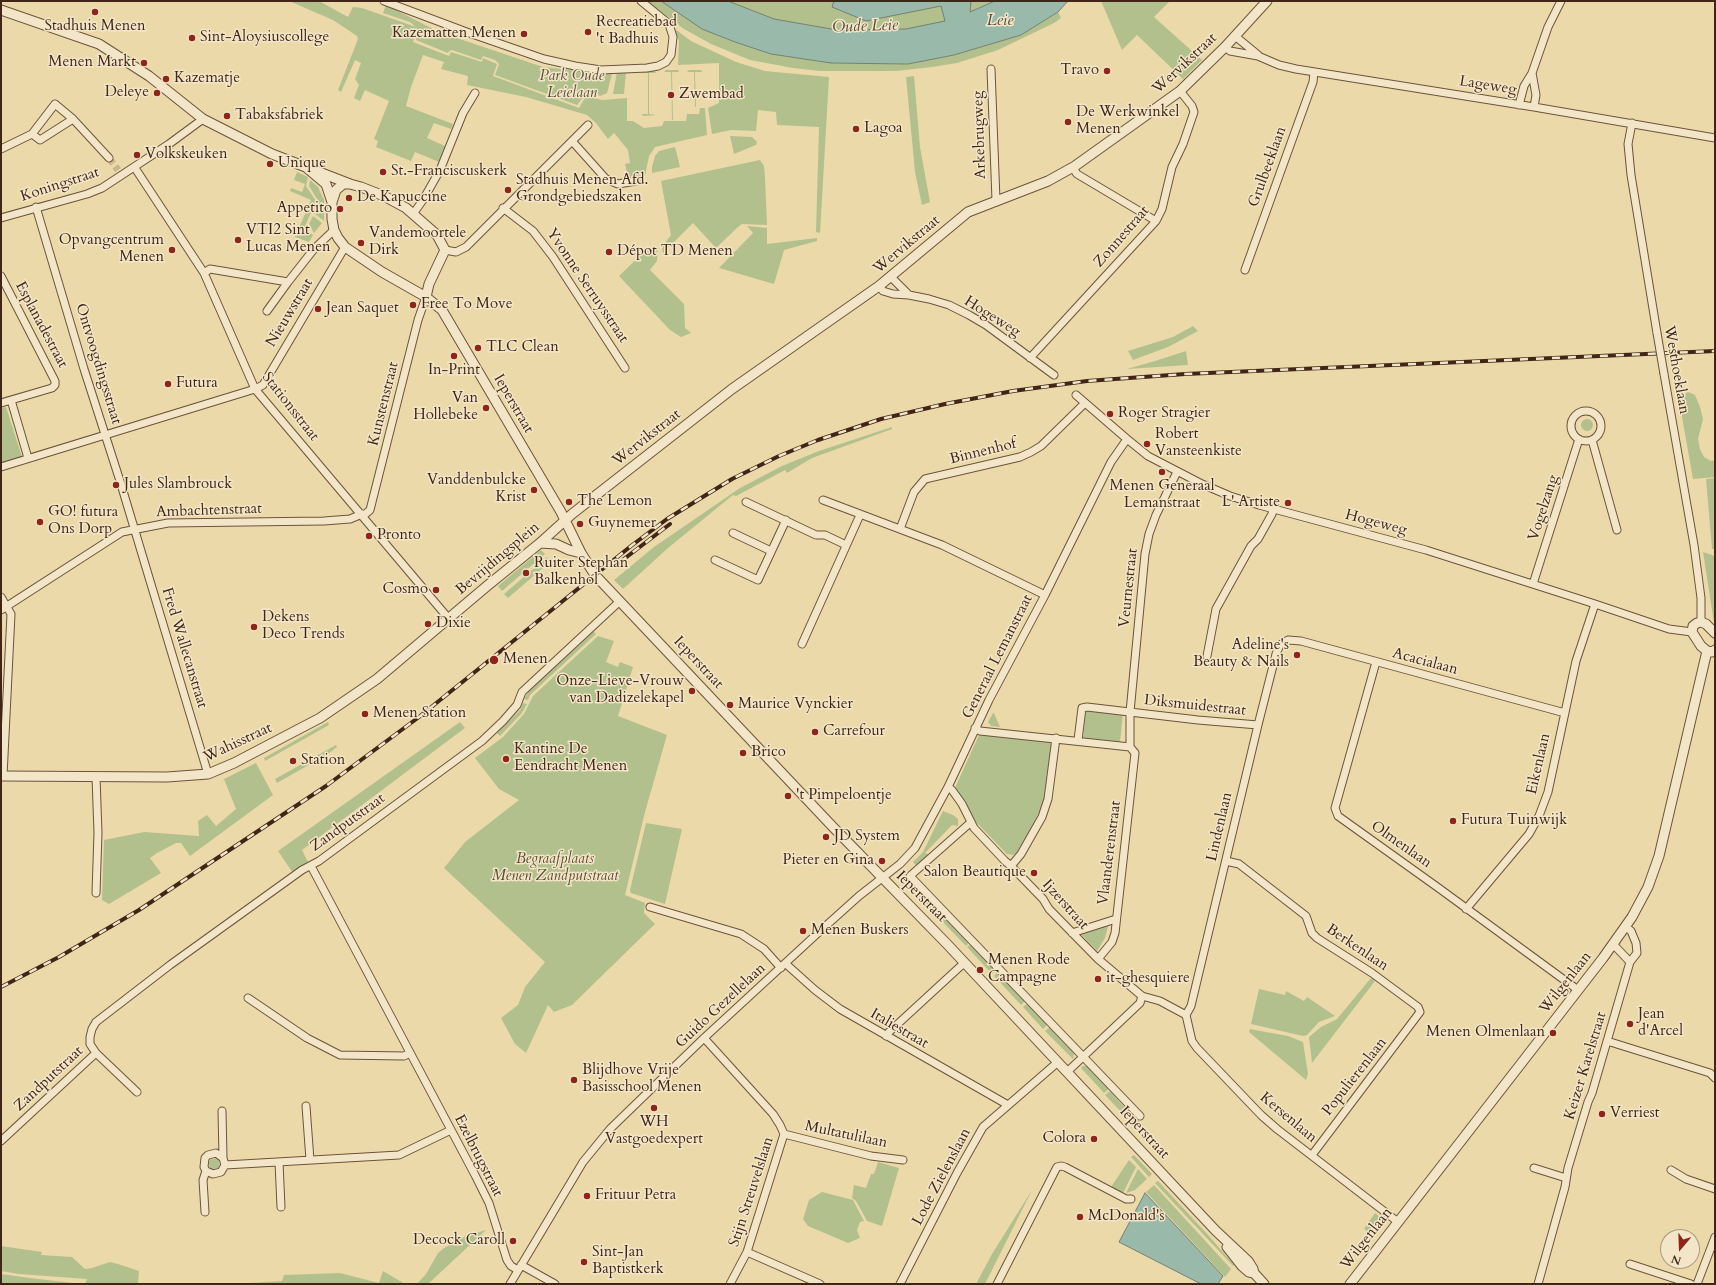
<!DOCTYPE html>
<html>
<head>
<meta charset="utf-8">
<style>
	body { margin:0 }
	#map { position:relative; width:1716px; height:1285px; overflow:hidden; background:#ecd9aa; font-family:Cardo,serif }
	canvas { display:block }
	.frame { position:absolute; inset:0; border:2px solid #412618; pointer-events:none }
	.north { position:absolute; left:1660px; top:1229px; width:40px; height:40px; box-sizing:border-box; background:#f3e6c8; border:1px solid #ac9982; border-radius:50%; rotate:199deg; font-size:11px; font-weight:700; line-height:16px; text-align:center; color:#412618 }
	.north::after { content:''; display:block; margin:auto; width:14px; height:18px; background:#8f2418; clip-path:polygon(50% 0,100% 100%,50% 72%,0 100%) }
</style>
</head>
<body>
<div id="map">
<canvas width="1716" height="1285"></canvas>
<div class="frame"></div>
<div class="north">N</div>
</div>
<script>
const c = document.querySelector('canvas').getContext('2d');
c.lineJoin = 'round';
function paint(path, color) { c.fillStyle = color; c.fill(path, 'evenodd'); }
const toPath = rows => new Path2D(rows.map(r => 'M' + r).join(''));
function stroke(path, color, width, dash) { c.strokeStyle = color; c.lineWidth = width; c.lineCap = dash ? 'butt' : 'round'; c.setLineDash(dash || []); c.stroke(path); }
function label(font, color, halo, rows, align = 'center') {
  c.font = font + ' Cardo,serif'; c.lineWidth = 3; c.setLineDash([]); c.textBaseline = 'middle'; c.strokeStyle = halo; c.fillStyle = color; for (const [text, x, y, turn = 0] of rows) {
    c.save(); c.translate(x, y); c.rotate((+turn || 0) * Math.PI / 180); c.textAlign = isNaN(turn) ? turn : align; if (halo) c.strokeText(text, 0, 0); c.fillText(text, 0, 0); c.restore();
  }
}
paint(toPath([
	[289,1,319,1,348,17,353,7,362,8,416,27,410,22,383,13,386,5,439,32,543,67,612,74,607,93,600,96,586,94,577,105,495,75,499,64,495,60,483,56,481,60,452,50,449,51,448,53,416,40,417,31,413,42,449,56,451,52,482,62,483,58,497,64,493,76,579,108,586,96,602,100,627,98,627,121,633,121,644,128,662,126,664,121,686,121,687,114,699,114,700,108,705,108,707,135,655,147,649,156,645,176,628,177,625,164,630,163,628,150,614,133,608,139,596,123,587,115,526,97,467,85,468,76,441,69,444,62,423,55,411,87,406,106,453,124,451,129,434,123,427,138,445,146,439,162,415,152,411,161,376,147,378,141,374,139,389,101,365,90,360,101,354,98,359,85,355,79,361,63,355,60,341,92,338,90,358,39,357,36,333,20],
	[647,1,661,1,702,29,735,42,771,54,831,63,908,64,954,55,1021,35,1058,12,1061,18,1054,23,998,50,957,63,932,67,896,71,820,71,793,68,750,60,711,44,684,29],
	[728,1,995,1,954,20,906,29,837,30,774,19],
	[1101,1,1170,1,1154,17,1202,60,1183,79,1137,35,1122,50],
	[675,29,691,41,736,62,765,71,829,77,820,233,816,232,819,127,777,125,776,112,758,110,756,131,731,130,712,134,708,108,719,103,719,63,678,65,679,41],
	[654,70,656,73,649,73,649,114,656,115,643,116,642,114,648,114,648,73,642,73,643,71],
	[666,70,678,70,679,72,672,72,673,120,672,120,671,72,664,72],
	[689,70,701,70,702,72,695,72,696,107,695,107,694,72,687,72],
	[617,72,626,72,624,94,613,94],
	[914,76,920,147,930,202,922,205,915,172,906,77],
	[730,136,752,137,757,142,756,145,734,154],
	[675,147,680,167,652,173,652,167,655,156,659,151],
	[760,160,764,166,765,177,767,225,742,224,738,227,716,248,693,223,663,253,662,247,671,235,661,181],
	[297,172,308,177,306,186,316,201,306,224,307,229,313,235,309,242,295,237,311,200,290,191,291,188,302,192,305,184,294,180],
	[310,180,318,187,324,200,324,221,314,213,319,202,309,186],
	[313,216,322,223,314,233,309,224],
	[747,226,767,228,767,244,817,238,817,241,784,250,774,284,719,268,753,233],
	[649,247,658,249,657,261,650,270,684,304,685,328,691,333,681,337,670,330,619,276],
	[1193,326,1198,331,1168,347,1133,360,1128,351,1173,337],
	[1186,351,1188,365,1127,369,1155,361],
	[1688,392,1695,395,1700,407,1703,419,1698,439,1700,449,1704,457,1711,461,1715,460,1715,477,1693,479,1679,400,1682,396],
	[6,407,22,457,1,464,1,408],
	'1581 425a6 6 0 1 1 12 0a6 6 0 1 1-12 0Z',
	[892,427,892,429,812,458,787,473,785,470,736,496,733,495,668,548,623,589,614,580,654,547,740,488,782,466,819,451],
	[1715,478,1715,549,1712,549,1706,479],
	[541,550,545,554,502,591,498,586],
	[1703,552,1715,556,1715,625,1714,623],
	[547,557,551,561,508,598,504,594],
	[593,631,596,634,530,695,528,700,524,699,529,691],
	[598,636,614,641,606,662,618,667,620,662,633,667,618,716,667,735,645,812,625,895,645,903,644,913,655,924,572,1005,554,1012,548,1005,526,1053,515,1044,501,1018,518,1005,525,987,545,962,444,868,465,842,519,800,499,789,475,758,503,737,524,714,533,696],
	[523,703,527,704,522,713,500,736,497,733,520,710],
	[1086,709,1123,713,1120,742,1083,738],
	[993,713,994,713,1000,727,991,726,988,722],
	[328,722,329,725,265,761,264,758],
	[460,722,465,728,302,850,308,862,293,873,278,851],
	[979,735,1049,742,1052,745,1048,785,1043,803,1028,836,1017,852,1013,855,1007,854,976,822,955,788],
	[336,745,337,747,328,754,277,783,275,779],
	[256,763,273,795,190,856,181,843,176,843,157,853,150,858,161,873,109,904,102,900,104,840,144,832,199,836,198,821,207,815,216,826,236,809,224,779],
	[943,811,953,815,958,819,958,826,952,825,925,853,931,855,917,867,913,862,923,852],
	[646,823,682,829,665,904,631,893,630,890],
	[914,884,970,942,966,946,910,888],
	[1109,922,1105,938,1097,951,1079,932],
	[971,944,996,970,992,974,967,947],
	[998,972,1025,1001,1021,1005,994,976],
	[1371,978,1375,981,1312,1063,1309,1037,1321,1027,1337,1019],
	[1259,989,1285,995,1286,991,1304,1001,1307,997,1335,1016,1319,1022,1307,1035,1303,1036,1251,1024],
	[1028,1003,1047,1025,1043,1029,1023,1007],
	[1050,1027,1074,1053,1073,1059,1045,1031],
	[1250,1029,1288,1036,1303,1042,1308,1074,1306,1080,1249,1032],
	[1083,1066,1087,1066,1109,1089,1104,1093,1081,1068],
	[1110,1091,1127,1110,1123,1114,1105,1095],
	[1130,1111,1140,1122,1135,1127,1125,1115],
	[1134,1155,1152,1174,1149,1177,1131,1157],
	'208.5 1164a5.5 5.5 0 1 1 11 0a5.5 5.5 0 1 1-11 0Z',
	[1129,1160,1136,1167,1123,1193,1111,1187],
	[878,1162,899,1168,882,1226,867,1221,856,1201,852,1198,854,1185,866,1188,871,1174,874,1174],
	[1138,1169,1147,1179,1135,1190,1126,1193],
	[1158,1181,1210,1237,1234,1265,1233,1266,1155,1183],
	[1154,1185,1231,1269,1225,1277,1146,1192],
	[1032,1190,985,1284,976,1284,992,1254],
	[822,1192,853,1200,864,1221,860,1222,857,1230,860,1238,848,1243,808,1226,803,1219,809,1200],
	[1375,1213,1382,1219,1383,1224,1381,1229,1375,1225,1369,1232,1364,1229],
	[486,1230,428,1284,417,1284,426,1274,438,1253,444,1248,466,1236],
	[1,1246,42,1252,41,1255,72,1257,85,1269,92,1268,110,1262,118,1264,139,1271,138,1284,85,1284,87,1279,19,1274,1,1271],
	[383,1271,405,1284,234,1284,282,1281,284,1275,340,1273,379,1283],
	[1,1274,30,1278,82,1284,1,1284]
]), '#b2c08d');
const water = toPath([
	[661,1,728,1,774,19,837,30,906,29,945,21,941,6,866,21,832,7,834,1,971,1,970,12,995,1,1068,1,1058,12,1021,35,954,55,908,64,831,63,771,54,735,42,702,29,661,1],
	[1145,1193,1223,1276,1218,1284,1201,1284,1119,1242,1145,1193]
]);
paint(water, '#99baab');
stroke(water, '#767f70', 1);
stroke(toPath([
	[109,158,118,170]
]), '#cab58d', 7, [7, 3.5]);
const minor = toPath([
	[384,1,472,34,544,59,575,66,601,70,647,68,658,66,666,62,671,55,673,37,669,24,641,1],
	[1235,36,1258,55],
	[1225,47,1230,51,1258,56,1279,65,1296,69,1534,107,1715,138],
	[991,69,996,200],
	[1532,73,1536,95,1534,107],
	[1519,105,1524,86,1532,73,1548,27,1561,1],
	[1632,123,1628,144,1631,175,1657,333],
	[32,134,40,140,73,119],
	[572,141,606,179,618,184,636,181],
	[1,149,32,134,55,104,73,119,109,158],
	[135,168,204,273,255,389,449,619],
	[1073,168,1077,174,1156,221],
	[36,207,84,369,120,481,208,774],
	[503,208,533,231,553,257,625,368],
	[413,214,423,200,440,170,463,113,475,93],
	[1,218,87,194,102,188,169,144,203,119],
	[445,250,456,252,466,247,588,125],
	[1245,270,1313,82,1314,72],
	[204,273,210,269,288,282,314,249,334,230],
	[1,276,55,381,55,385,52,388,1,403],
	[891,277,909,295],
	[879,286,883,291,893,294,909,295,929,299,949,305,969,315,986,325,1054,375],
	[267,311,288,282],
	[1030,358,1156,221,1162,209,1172,167,1183,144,1194,112,1192,106,1180,91],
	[1664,374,1694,545,1701,598,1701,622],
	[1076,395,1127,439,1148,456,1202,484,1230,496,1259,505,1426,550,1595,604,1669,629,1692,632],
	[11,400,28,458],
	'1571 426a15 15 0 1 1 30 0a15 15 0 1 1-30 0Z',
	[1592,440,1617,530],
	[1,467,255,389,263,385,345,247],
	[823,500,942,545,1045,595],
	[746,502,816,535,825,535,846,545],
	[363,516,370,510,418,320,426,297],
	[900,529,914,492,925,479,1020,457,1031,452,1041,446,1085,403],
	[733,533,771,551],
	[715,560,758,580,786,520],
	[1533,584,1579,439],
	[1,597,11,614,3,776],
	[1,610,122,532,168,523,324,521,350,519,362,514],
	[802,644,860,515],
	[1207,656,1216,609,1251,546,1258,539,1272,514,1273,509],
	[1376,662,1335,808,1338,816,1440,889,1578,990],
	[975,728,980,731,1130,747],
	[1078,740,1082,708,1087,707,1198,720,1258,725],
	[1130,747,1130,712,1145,554,1149,534,1156,515,1177,472],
	[96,777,98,833,96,893],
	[948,787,952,790,962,804,974,828,1005,861,1011,866,1043,899,1049,909,1098,959,1142,996,1160,1001,1186,1015],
	[970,823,910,876,1140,1116],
	[1226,861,1239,864,1306,916,1312,933,1317,938,1372,973,1418,1007,1420,1012,1312,1155],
	[311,866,475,1175,489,1203,507,1260,511,1266,518,1270],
	[1011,866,1021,854,1042,817,1048,799,1056,738],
	[650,907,741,934,764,949,781,968],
	[1466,909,1529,834,1539,816,1548,792,1576,661,1595,604],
	[1072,933,1116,919],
	[1613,944,1630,962],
	[1098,959,1112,942,1115,933,1135,753,1130,747],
	[786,964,815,990,840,1009,1008,1105],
	[248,998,307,1038,340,1055,404,1056,410,1053],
	[1186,1015,1191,1006,1258,725,1276,654,1280,645,1288,640,1301,641,1565,713],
	[1186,1015,1192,1041,1197,1048,1261,1115,1277,1129,1398,1222],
	[886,1036,889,1032,964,963],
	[704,1038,773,1114,780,1125,784,1134,747,1252,730,1284],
	[1607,1041,1710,1073,1715,1078],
	[1067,1072,1140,1003,1142,996],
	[137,1092,96,1053,90,1044,90,1037,92,1029,96,1022,170,965,302,870,319,861,482,741,503,721,517,705,522,692,620,601],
	[306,1106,310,1160],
	[222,1111,223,1158],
	[784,1134,871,1156,903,1160],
	[1,1141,96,1053],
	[279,1162,281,1207],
	[225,1165,399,1155,451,1130],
	[1534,1168,1566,1178],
	[1671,1170,1686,1179,1715,1189],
	[205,1212,203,1180,206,1171,204,1167,205,1158,208,1155,216,1153,223,1158,225,1165,221,1172,213,1174,206,1171],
	[747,1252,820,1284],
	[1630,1264,1691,1284],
	[521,1265,555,1284],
	[510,1284,583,1162,610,1129,704,1038,819,932,859,896,900,864,915,848,948,787,989,700,1045,595,1111,462,1127,439],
	[900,1284,957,1173,983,1127,1058,1062],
	[997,1284,1057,1167,1061,1166,1065,1167,1126,1199,1131,1199],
	[1538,1284,1565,1187,1568,1168,1588,1102,1592,1093,1630,962,1637,953,1636,943,1631,931,1626,927],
	[1697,1284,1715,1237]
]);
const tertiary = toPath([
	[1,10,99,44,149,76,203,119,272,154,350,184],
	[307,168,326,184,332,202,332,219,334,230,338,238,345,247,382,272,426,297,442,310,561,512,581,553,595,575,832,826,947,944,1216,1231,1248,1261,1253,1269,1254,1273,1264,1284],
	[332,202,336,190,343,184,350,184,361,187,384,196,406,208,437,235,445,250,429,284,426,297],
	[540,543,556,544,569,550,581,553],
	[1715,633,1706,624,1701,622,1697,623,1693,626,1692,632,1701,646,1707,651,1712,652,1715,650],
	[1,776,167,777,208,774,234,763,320,718,377,679,487,586,540,543,572,514,732,389,879,286,968,212,1048,181,1075,166,1180,91,1225,47,1267,1],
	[1227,1247,1242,1266,1249,1272,1254,1273],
	[1350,1284,1603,958,1632,917,1648,887,1659,856,1707,651]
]);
stroke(minor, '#6c533c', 9);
stroke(tertiary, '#6c533c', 11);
stroke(minor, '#f3e6c8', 7);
stroke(tertiary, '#f3e6c8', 9);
const rail = toPath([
	[620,562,670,524],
	[1,987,59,957,139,910,326,786,419,717,631,546,667,519,732,479,779,456,818,440,881,419,945,404,1013,391,1087,381,1185,374,1715,351]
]);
stroke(rail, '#412618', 4);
stroke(rail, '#f3e6c8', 2.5, [8]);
const minorBridge = toPath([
	[1657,333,1664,374]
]);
stroke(minorBridge, '#6c533c', 9, []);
stroke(minorBridge, '#f3e6c8', 7);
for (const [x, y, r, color] of [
	[95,12,4,"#8f2418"],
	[588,32,4,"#8f2418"],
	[524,34,4,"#8f2418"],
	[192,38,4,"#8f2418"],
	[144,63,4,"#8f2418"],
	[1107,71,4,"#8f2418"],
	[166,79,4,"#8f2418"],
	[157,93,4,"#8f2418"],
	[671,95,4,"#8f2418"],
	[227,116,4,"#8f2418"],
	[1068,122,4,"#8f2418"],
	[856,129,4,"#8f2418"],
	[137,155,4,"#8f2418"],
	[270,164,4,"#8f2418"],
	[383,172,4,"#8f2418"],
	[508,190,4,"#8f2418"],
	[349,198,4,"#8f2418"],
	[340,209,4,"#8f2418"],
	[238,240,4,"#8f2418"],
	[361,243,4,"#8f2418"],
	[172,250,4,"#8f2418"],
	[609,252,4,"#8f2418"],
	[413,305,4,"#8f2418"],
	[318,309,4,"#8f2418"],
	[478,348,4,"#8f2418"],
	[454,356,4,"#8f2418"],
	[168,384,4,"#8f2418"],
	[486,408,4,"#8f2418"],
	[1110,414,4,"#8f2418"],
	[1147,444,4,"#8f2418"],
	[1162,472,4,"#8f2418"],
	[116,485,4,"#8f2418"],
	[534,490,4,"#8f2418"],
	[569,502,4,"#8f2418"],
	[1288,503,4,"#8f2418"],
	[40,522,4,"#8f2418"],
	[580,524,4,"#8f2418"],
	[369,536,4,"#8f2418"],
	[526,573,4,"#8f2418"],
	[436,590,4,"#8f2418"],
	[428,624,4,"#8f2418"],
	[254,627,4,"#8f2418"],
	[1297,655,4,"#8f2418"],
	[494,660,5,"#8f2418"],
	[692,691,4,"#8f2418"],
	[730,705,4,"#8f2418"],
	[365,714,4,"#8f2418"],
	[815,732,4,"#8f2418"],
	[743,753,4,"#8f2418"],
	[506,759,4,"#8f2418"],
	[293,761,4,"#8f2418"],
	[788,796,4,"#8f2418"],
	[1453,821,4,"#8f2418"],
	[826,837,4,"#8f2418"],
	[882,861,4,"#8f2418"],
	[1034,873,4,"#8f2418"],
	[803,931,4,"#8f2418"],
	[980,970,4,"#8f2418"],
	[1098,979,4,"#8f2418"],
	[1630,1024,4,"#8f2418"],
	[1553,1033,4,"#8f2418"],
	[574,1080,4,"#8f2418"],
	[654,1108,4,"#8f2418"],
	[1602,1114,4,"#8f2418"],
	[1094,1139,4,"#8f2418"],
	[587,1196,4,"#8f2418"],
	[1080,1217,4,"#8f2418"],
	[513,1241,4,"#8f2418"],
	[584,1262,4,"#8f2418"]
]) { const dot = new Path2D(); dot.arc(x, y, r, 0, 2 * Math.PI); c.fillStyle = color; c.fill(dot); stroke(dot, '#f3e6c8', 1.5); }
label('15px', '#412618', '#f3e6c8', [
	["Recreatiebad",596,23],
	["'t Badhuis",596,40],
	["Stadhuis Menen",95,27,"center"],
	["Kazematten Menen",516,34,"right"],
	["Sint-Aloysiuscollege",200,38],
	["Menen Markt",136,63,"right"],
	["Travo",1099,71,"right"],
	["Kazematje",174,79],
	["Deleye",149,93,"right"],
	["Zwembad",679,95],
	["De Werkwinkel",1076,113],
	["Menen",1076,130],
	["Tabaksfabriek",235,116],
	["Lagoa",864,129],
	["Volkskeuken",145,155],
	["Unique",278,164],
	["St.-Franciscuskerk",391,172],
	["Stadhuis Menen Afd.",516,181],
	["Grondgebiedszaken",516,198],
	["De Kapuccine",357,198],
	["Appetito",332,209,"right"],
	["VTI2 Sint",246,231],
	["Lucas Menen",246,248],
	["Vandemoortele",369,234],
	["Dirk",369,251],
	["Opvangcentrum",164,241,"right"],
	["Menen",164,258,"right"],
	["Dépot TD Menen",617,252],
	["Free To Move",421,305],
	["Jean Saquet",326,309],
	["TLC Clean",486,348],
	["In-Print",454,371,"center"],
	["Futura",176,384],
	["Van",478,399,"right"],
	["Hollebeke",478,416,"right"],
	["Roger Stragier",1118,414],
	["Robert",1155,435],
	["Vansteenkiste",1155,452],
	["Vanddenbulcke",526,481,"right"],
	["Krist",526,498,"right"],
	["Jules Slambrouck",124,485],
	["Menen Generaal",1162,487,"center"],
	["Lemanstraat",1162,504,"center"],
	["The Lemon",577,502],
	["L' Artiste",1280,503,"right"],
	["GO! futura",48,513],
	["Ons Dorp",48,530],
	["Guynemer",588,524],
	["Pronto",377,536],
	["Ruiter Stephan",534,564],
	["Balkenhol",534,581],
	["Cosmo",428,590,"right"],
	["Dekens",262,618],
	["Deco Trends",262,635],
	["Dixie",436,624],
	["Adeline's",1289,646,"right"],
	["Beauty & Nails",1289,663,"right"],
	["Menen",503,660],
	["Onze-Lieve-Vrouw",684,682,"right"],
	["van Dadizelekapel",684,699,"right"],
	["Maurice Vynckier",738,705],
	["Menen Station",373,714],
	["Carrefour",823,732],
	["Kantine De",514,750],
	["Eendracht Menen",514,767],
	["Brico",751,753],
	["Station",301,761],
	["'t Pimpeloentje",796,796],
	["Futura Tuinwijk",1461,821],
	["JD System",834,837],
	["Pieter en Gina",874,861,"right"],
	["Salon Beautique",1026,873,"right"],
	["Menen Buskers",811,931],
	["Menen Rode",988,961],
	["Campagne",988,978],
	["it-ghesquiere",1106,979],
	["Jean",1638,1015],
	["d'Arcel",1638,1032],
	["Menen Olmenlaan",1545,1033,"right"],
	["Blijdhove Vrije",582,1071],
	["Basisschool Menen",582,1088],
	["Verriest",1610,1114],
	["WH",654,1123,"center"],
	["Vastgoedexpert",654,1140,"center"],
	["Colora",1086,1139,"right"],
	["Frituur Petra",595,1196],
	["McDonald's",1088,1217],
	["Decock Caroll",505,1241,"right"],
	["Sint-Jan",592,1253],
	["Baptistkerk",592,1270]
], 'left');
label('15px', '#412618', '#f3e6c8', [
	["Wervikstraat",1185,64,-43],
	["Lageweg",1488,86,9],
	["Arkebrugweg",980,135,-92],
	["Grulbeeklaan",1268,167,-70],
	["Koningstraat",60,185,-18],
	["Zonnestraat",1122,237,-49],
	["Wervikstraat",907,245,-40],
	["Yvonne Serruysstraat",587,286,56],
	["Nieuwstraat",290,313,-59],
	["Hogeweg",992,317,32],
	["Esplanadestraat",41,325,62],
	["Ontvoogdingsstraat",98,364,73],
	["Westhoeklaan",1676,370,80],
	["Kunstenstraat",384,404,-76],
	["Ieperstraat",513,404,60],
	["Stationsstraat",290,407,52],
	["Wervikstraat",647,438,-38],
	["Binnenhof",983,452,-14],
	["Vogelzang",1544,508,-72],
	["Ambachtenstraat",209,511,-2],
	["Hogeweg",1376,523,15],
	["Bevrijdingsplein",498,559,-40],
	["Veurnestraat",1129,588,-84],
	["Fred Wallecanstraat",184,648,73],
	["Generaal Lemanstraat",998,657,-63],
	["Acacialaan",1425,662,15],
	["Ieperstraat",698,663,47],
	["Diksmuidestraat",1195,706,6],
	["Wahisstraat",238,743,-25],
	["Eikenlaan",1539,764,-77],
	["Zandputstraat",348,823,-36],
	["Lindenlaan",1220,827,-77],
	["Olmenlaan",1401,845,35],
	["Vlaanderenstraat",1110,853,-83],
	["Ieperstraat",921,897,45],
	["Ijzerstraat",1065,905,48],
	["Berkenlaan",1357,948,34],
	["Wilgenlaan",1566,983,-52],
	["Guido Gezellelaan",721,1006,-43],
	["Italiestraat",899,1029,30],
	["Keizer Karelstraat",1586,1066,-73],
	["Populierenlaan",1355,1077,-52],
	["Zandputstraat",49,1079,-43],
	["Kersenlaan",1288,1118,40],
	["Ieperstraat",1144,1133,47],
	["Multatulilaan",846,1135,12],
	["Ezelbrugstraat",478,1156,63],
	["Lode Zielenslaan",942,1177,-62],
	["Stijn Streuvelslaan",752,1192,-72],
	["Wilgenlaan",1367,1239,-52]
]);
label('italic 15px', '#5d4c35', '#f3e6c8', [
	["Park Oude",572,77],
	["Leielaan",572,94],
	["Begraafplaats",555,860],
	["Menen Zandputstraat",555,877]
]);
label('italic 16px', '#574b3d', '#f3e6c8', [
	["Leie",1000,21],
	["Oude Leie",865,27,-2]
]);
</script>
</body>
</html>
